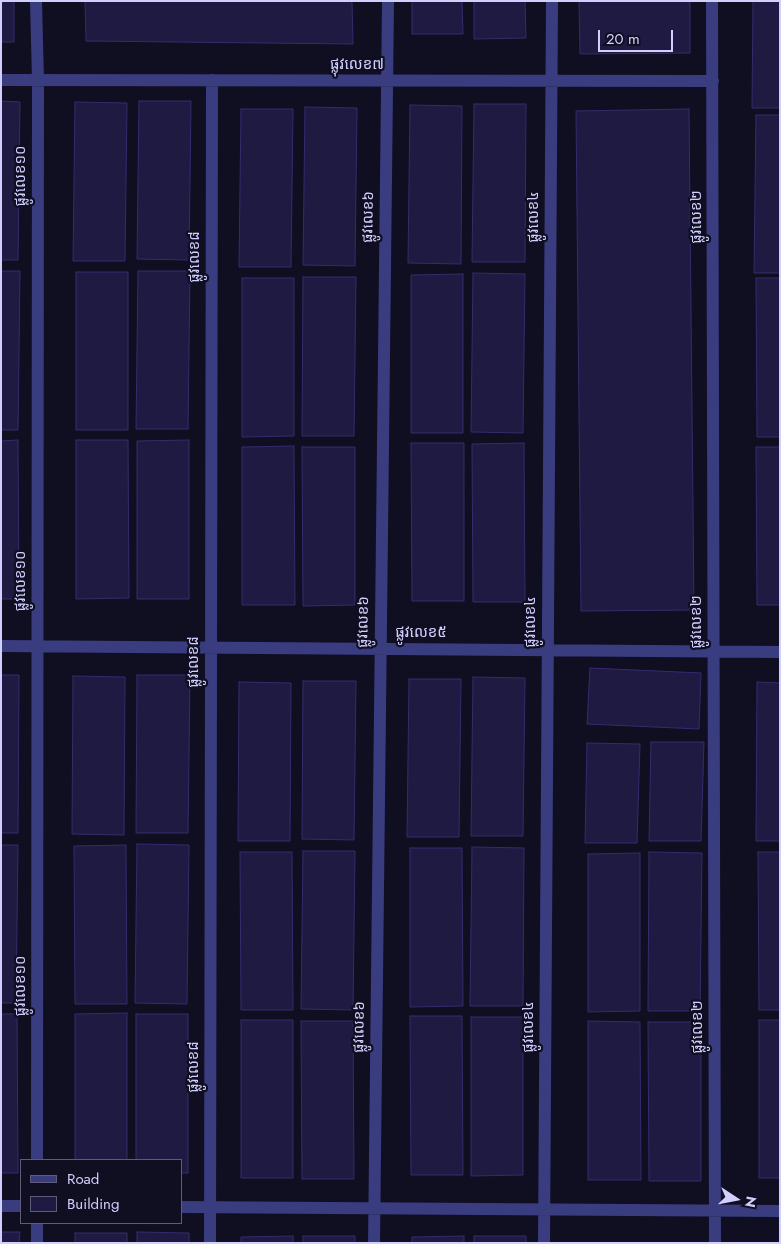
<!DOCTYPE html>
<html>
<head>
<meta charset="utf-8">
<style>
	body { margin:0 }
	#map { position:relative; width:781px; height:1244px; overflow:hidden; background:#100e21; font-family:Jost,sans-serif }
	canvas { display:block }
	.frame { position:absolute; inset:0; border:2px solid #d1cffe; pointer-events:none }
	.legend { position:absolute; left:20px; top:1159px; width:162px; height:65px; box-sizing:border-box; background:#100e21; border:1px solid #5d5b79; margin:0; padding:6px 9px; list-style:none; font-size:15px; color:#d1cffe }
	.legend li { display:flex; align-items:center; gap:10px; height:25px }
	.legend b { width:25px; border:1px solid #5d5b79 }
	.north { position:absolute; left:711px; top:1174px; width:50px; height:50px; -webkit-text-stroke:4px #100e21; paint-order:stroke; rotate:101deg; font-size:14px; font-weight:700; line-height:20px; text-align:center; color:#d1cffe }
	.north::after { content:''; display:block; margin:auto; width:18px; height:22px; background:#d1cffe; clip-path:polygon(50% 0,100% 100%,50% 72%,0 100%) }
	.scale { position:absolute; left:598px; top:30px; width:75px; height:22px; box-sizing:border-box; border:2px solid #d1cffe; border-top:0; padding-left:6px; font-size:15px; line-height:18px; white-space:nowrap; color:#d1cffe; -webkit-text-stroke:4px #100e21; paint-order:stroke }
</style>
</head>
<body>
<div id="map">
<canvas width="781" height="1244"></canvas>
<div class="frame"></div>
<ul class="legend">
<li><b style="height:6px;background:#393c7f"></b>Road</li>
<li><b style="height:14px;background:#1f1a42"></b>Building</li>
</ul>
<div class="north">N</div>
<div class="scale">20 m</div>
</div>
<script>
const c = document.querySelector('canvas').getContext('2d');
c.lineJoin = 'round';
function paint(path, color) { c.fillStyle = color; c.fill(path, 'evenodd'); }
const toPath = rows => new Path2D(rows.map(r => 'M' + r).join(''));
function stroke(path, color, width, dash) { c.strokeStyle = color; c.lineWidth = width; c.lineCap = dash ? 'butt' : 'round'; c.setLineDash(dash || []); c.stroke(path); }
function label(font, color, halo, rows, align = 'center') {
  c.font = font + ' Jost,"Noto Sans Khmer",sans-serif'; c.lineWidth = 4.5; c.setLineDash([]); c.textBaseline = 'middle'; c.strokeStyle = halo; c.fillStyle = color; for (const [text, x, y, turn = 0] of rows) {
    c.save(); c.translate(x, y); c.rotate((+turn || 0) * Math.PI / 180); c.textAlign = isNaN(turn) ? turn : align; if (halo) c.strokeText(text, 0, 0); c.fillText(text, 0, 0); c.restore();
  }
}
const building = toPath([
	[1,1,14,1,14,42,1,42,1,1],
	[85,1,352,1,353,44,86,41,85,1],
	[412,1,462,1,463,34,412,34,412,1],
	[474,1,525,1,526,38,474,39,474,1],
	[579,1,690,1,690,53,580,54,579,1],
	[753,1,780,1,780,108,752,108,753,1],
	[1,101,20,102,18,260,1,260,1,101],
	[139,101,191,101,189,260,137,259,139,101],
	[75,102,127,103,125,261,73,261,75,102],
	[474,104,526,104,525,262,472,262,474,104],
	[410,105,462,106,461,264,408,263,410,105],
	[305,107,357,108,355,266,303,265,305,107],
	[241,109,293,109,291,267,239,267,241,109],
	[689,109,694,610,581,611,576,111,689,109],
	[756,115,780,115,780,273,754,273,756,115],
	[1,271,20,271,18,430,1,430,1,271],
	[138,271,190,271,188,429,136,429,138,271],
	[76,272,128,272,128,430,76,430,76,272],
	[473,273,525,274,523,433,471,432,473,273],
	[463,274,463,433,411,433,411,275,463,274],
	[303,277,356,277,354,436,302,436,303,277],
	[242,278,294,278,294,436,242,437,242,278],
	[756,278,780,278,780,437,757,437,756,278],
	[18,440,19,599,1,599,1,441,18,440],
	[76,440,128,440,129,598,76,599,76,440],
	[189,440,189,599,137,599,137,441,189,440],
	[411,443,464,443,464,601,412,601,411,443],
	[524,443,525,602,473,602,472,444,524,443],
	[294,446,295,605,242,605,242,447,294,446],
	[302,447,355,447,355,605,303,606,302,447],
	[756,447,780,447,780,605,757,605,756,447],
	[590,668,701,673,699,729,587,724,590,668],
	[1,675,19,675,18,833,1,833,1,675],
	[137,675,190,675,188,833,136,833,137,675],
	[73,676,125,677,124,835,72,834,73,676],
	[473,677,525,678,523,836,471,836,473,677],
	[409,679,461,679,459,837,407,837,409,679],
	[303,681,356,681,354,840,302,839,303,681],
	[239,682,291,683,290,841,238,841,239,682],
	[757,682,780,683,780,841,756,841,757,682],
	[651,742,704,742,701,841,649,841,651,742],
	[587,743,640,744,637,843,585,843,587,743],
	[137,844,189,845,187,1004,135,1003,137,844],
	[1,845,18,845,16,1003,1,1003,1,845],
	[126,845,127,1004,75,1004,74,846,126,845],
	[472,847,524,848,523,1006,470,1006,472,847],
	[410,848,462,848,463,1006,410,1007,410,848],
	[303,851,355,851,353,1010,301,1009,303,851],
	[240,852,292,852,293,1010,241,1010,240,852],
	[649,852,702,853,700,1011,648,1011,649,852],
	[758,852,780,852,780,1010,759,1010,758,852],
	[640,853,640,1011,588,1012,588,854,640,853],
	[127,1013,127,1160,75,1160,75,1014,127,1013],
	[1,1014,17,1014,18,1173,1,1173,1,1014],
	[136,1014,188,1014,188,1173,181,1173,181,1160,136,1160,136,1014],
	[410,1016,462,1016,463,1175,411,1175,410,1016],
	[471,1017,523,1017,523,1175,471,1176,471,1017],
	[241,1020,293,1020,293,1178,241,1178,241,1020],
	[759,1020,780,1020,780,1178,759,1178,759,1020],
	[301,1021,353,1021,354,1179,302,1179,301,1021],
	[588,1021,640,1022,641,1180,588,1180,588,1021],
	[648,1022,701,1022,701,1181,649,1181,648,1022],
	[1,1232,20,1232,19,1243,1,1243,1,1232],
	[137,1232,189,1233,189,1243,137,1243,137,1232],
	[75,1233,127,1233,127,1243,75,1243,75,1233],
	[293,1236,293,1243,241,1243,241,1237,293,1236],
	[303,1236,355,1236,355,1243,303,1243,303,1236],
	[464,1236,464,1243,412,1243,412,1237,464,1236],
	[474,1236,526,1236,526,1243,474,1243,474,1236]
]);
paint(building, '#1f1a42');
stroke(building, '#352c6d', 1);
stroke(toPath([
	[36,1,38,80,37,1160],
	[712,1,715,1243],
	[1,80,713,81],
	[1,646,780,652],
	[1,1206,21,1206],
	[181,1207,780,1211],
	[37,1223,37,1243],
	[210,1243,212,80],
	[374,1243,388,1],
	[544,1243,552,1]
]), '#393c7f', 12);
label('15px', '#d1cffe', '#100e21', [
	["ផ្លុវលេខ៧",357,65],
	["ផ្លូវលេខ១០",21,176,-90],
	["ផ្លូវលេខ៦",369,217,-89],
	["ផ្លូវលេខ៤",534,217,-90],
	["ផ្លូវលេខ២",697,217,-90],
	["ផ្លូវលេខ៨",195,257,-90],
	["ផ្លូវលេខ១០",21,581,-90],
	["ផ្លូវលេខ៦",364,622,-89],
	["ផ្លូវលេខ៤",531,622,-90],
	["ផ្លូវលេខ២",697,622,-90],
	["ផ្លូវលេខ៥",421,633],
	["ផ្លូវលេខ៨",194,662,-90],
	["ផ្លូវលេខ១០",21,986,-90],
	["ផ្លូវលេខ៦",360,1027,-89],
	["ផ្លូវលេខ៤",529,1027,-90],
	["ផ្លូវលេខ២",698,1027,-90],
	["ផ្លូវលេខ៨",194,1067,-90]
]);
</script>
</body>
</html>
